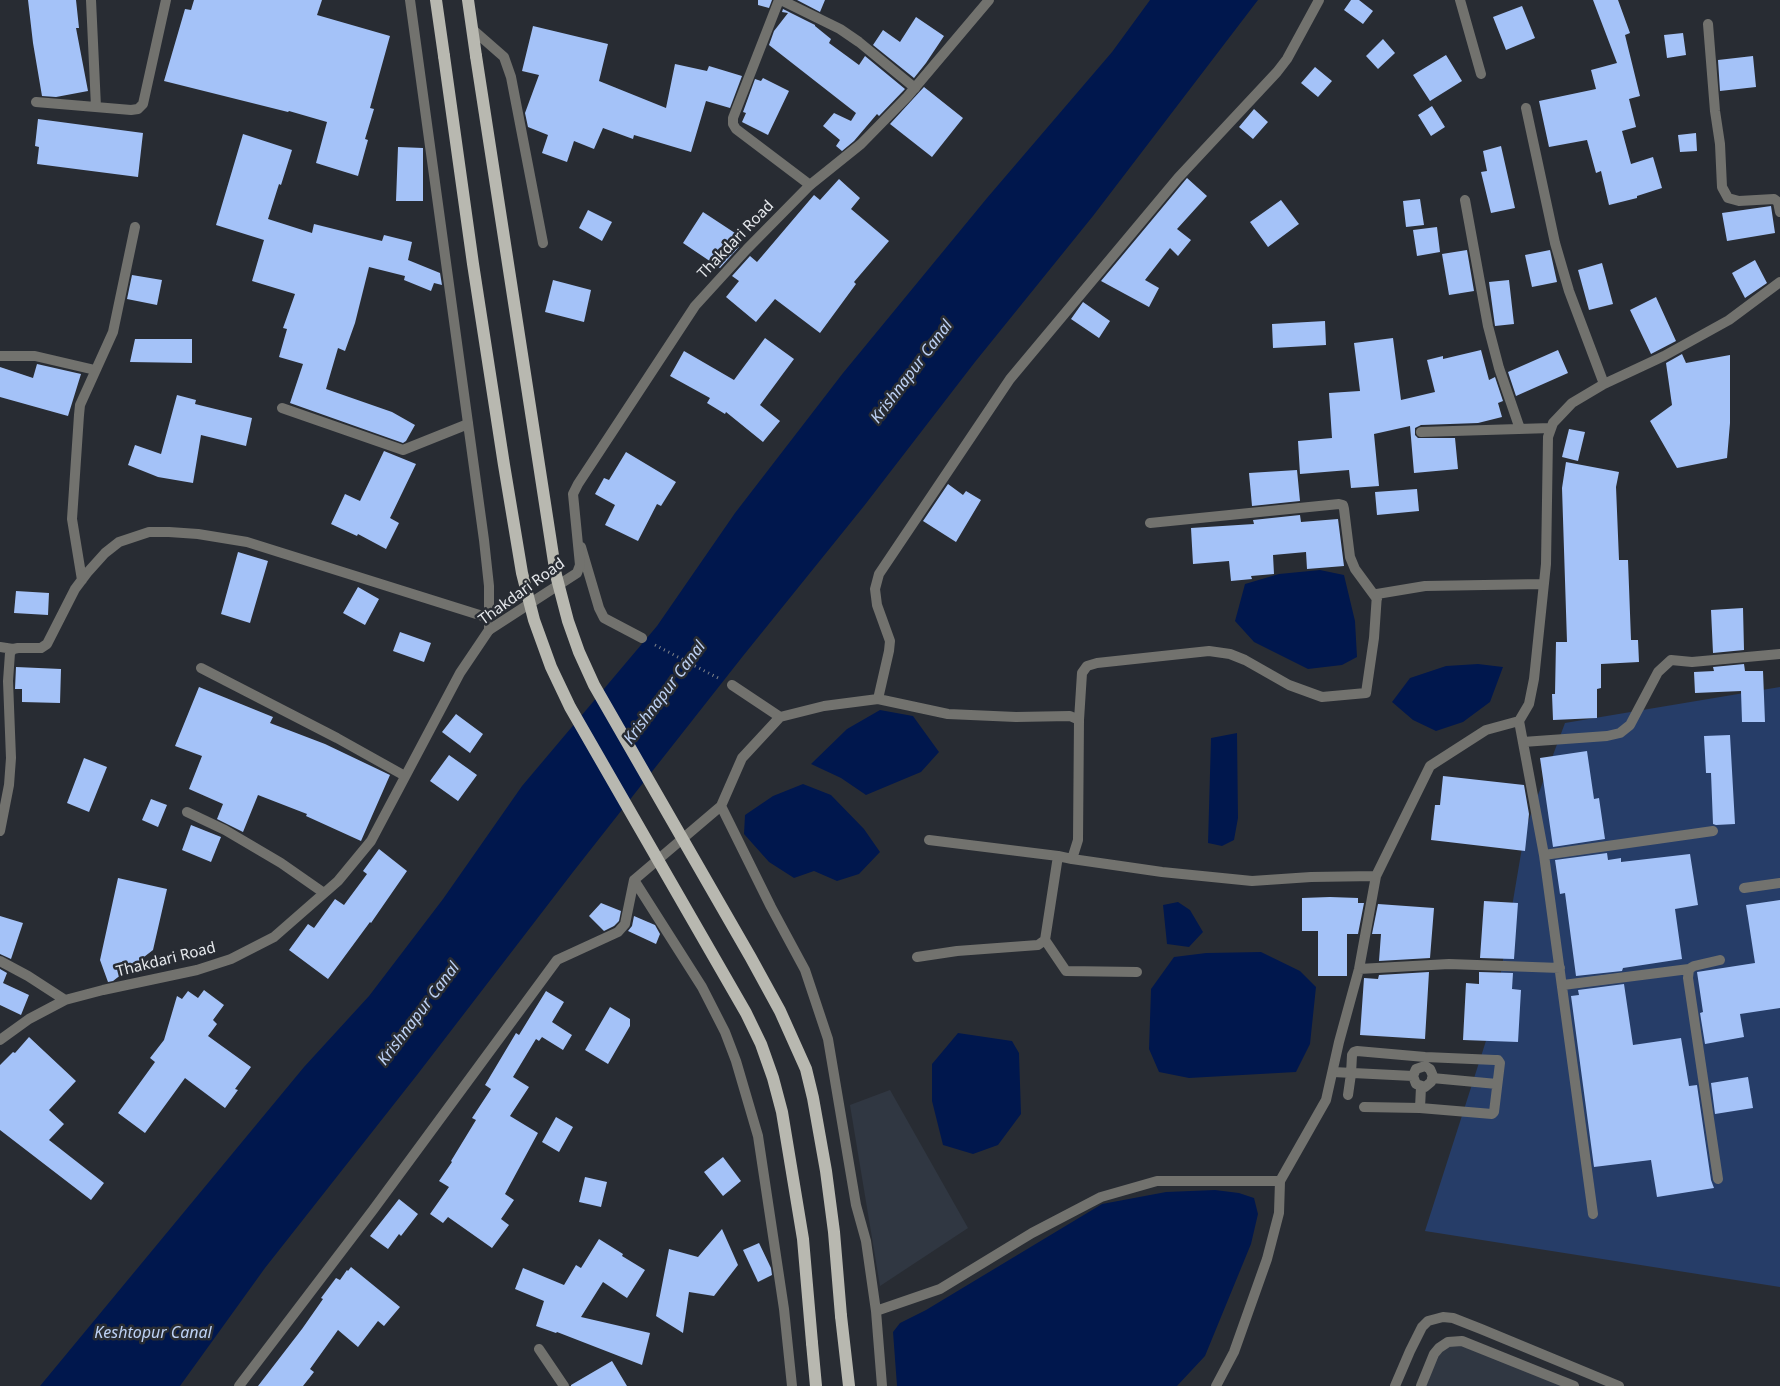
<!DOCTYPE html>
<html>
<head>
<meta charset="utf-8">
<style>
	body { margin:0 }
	canvas { display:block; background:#282c33 }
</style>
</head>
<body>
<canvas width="1780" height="1386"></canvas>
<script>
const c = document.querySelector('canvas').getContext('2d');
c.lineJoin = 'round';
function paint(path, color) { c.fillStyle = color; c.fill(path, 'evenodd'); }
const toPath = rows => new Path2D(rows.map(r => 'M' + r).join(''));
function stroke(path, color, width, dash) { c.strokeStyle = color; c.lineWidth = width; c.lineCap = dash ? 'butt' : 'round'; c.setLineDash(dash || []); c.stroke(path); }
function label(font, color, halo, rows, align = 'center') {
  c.font = font + ' "Noto Sans",sans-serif'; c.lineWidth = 5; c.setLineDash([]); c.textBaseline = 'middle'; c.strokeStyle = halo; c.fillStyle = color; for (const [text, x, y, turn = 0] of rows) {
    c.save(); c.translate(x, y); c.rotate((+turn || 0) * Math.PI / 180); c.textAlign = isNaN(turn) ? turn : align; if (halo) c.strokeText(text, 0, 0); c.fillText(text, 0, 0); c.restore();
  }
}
paint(toPath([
	[890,1090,968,1228,880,1286,850,1105],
	[1447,1339,1562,1386,1423,1386]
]), '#303742');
paint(toPath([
	[1780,687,1780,1287,1425,1231,1493,1019,1525,830,1565,723]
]), '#263d68');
paint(toPath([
	[1150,0,1258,0,1093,216,975,362,864,506,743,656,573,872,417,1075,265,1268,180,1386,40,1386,304,1067,369,996,443,899,522,786,657,626,735,513,843,373,987,198,1112,52],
	[1320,570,1344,575,1355,621,1357,657,1342,665,1308,669,1254,642,1235,621,1245,584,1279,574],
	[1478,664,1503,667,1490,702,1463,722,1436,731,1413,720,1392,702,1410,678,1446,666],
	[880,710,913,716,939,752,921,772,866,795,841,778,811,764,847,729],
	[1237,733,1238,818,1234,840,1222,846,1208,843,1211,738],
	[803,784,831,795,864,829,880,852,859,874,837,881,814,871,794,878,769,862,744,834,745,815,773,796],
	[1178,902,1190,910,1203,932,1189,947,1167,944,1163,905],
	[1261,952,1300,971,1316,987,1310,1044,1296,1072,1189,1078,1159,1072,1149,1049,1151,989,1174,957,1206,953],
	[958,1033,1012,1041,1019,1053,1021,1114,998,1145,973,1154,943,1145,932,1101,932,1064],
	[1215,1190,1239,1193,1254,1198,1258,1214,1251,1244,1205,1356,1177,1386,897,1386,893,1332,900,1323,926,1310,1102,1204,1166,1192]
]), '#00174d');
paint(toPath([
	[28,0,76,0,79,28,76,28,88,91,56,97,42,96,33,43],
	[194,0,322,0,317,15,390,36,370,108,374,109,365,139,368,140,358,176,316,163,327,122,289,111,288,112,164,81,185,9,191,10],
	[758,0,772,0,769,8,758,5],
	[797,0,825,0,820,12],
	[1351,0,1359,0,1373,11,1363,24,1344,10],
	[1593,0,1618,0,1630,33,1625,35,1640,96,1629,99,1636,127,1622,131,1631,164,1653,157,1662,188,1637,196,1637,198,1609,205,1601,171,1596,173,1587,140,1549,147,1539,101,1596,89,1591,70,1617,63],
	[1522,6,1535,38,1506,50,1493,17],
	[783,9,815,25,815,26,831,39,829,43,859,65,865,56,905,89,879,116,877,114,854,141,842,151,836,146,840,140,823,126,834,113,851,121,856,113,769,45,774,31,788,13,782,12],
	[916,17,944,36,926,63,914,78,873,45,883,30,900,42],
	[533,26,608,44,599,81,666,108,675,64,707,71,709,66,742,76,730,108,706,101,691,152,634,135,633,139,603,128,594,149,574,141,567,162,542,153,548,135,528,127,525,113,539,75,522,71],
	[1683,33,1686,55,1667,58,1664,35],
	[1383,39,1395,53,1378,69,1366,56],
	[1446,55,1462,81,1430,101,1413,75],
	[1753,56,1756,87,1720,91,1718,60],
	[1315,67,1332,81,1318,97,1301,83],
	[763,78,789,91,768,135,742,122,746,113,743,112,755,79,761,81],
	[924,87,963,118,932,157,890,124],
	[1432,106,1445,127,1431,136,1418,115],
	[1254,109,1268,122,1253,139,1239,127],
	[38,119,143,133,138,177,37,164,39,147,35,146],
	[1696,133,1697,151,1680,152,1678,135],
	[243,134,292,150,281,185,279,184,268,219,312,233,314,224,382,241,384,235,412,242,408,260,440,273,442,285,434,283,431,291,404,280,405,276,369,267,355,323,345,351,338,348,326,389,392,412,415,425,406,441,403,443,290,403,303,364,279,357,287,329,283,328,295,294,252,281,264,240,216,225],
	[1501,146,1515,208,1491,213,1481,172,1487,171,1483,151],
	[398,147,423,148,423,201,396,201],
	[1187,178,1207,196,1177,229,1191,240,1178,256,1170,248,1145,280,1159,288,1149,307,1101,281],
	[839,179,860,198,851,209,889,241,854,282,856,284,820,333,775,299,756,322,726,297,739,281,732,276,750,256,757,262,814,195,820,200],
	[1420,199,1424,225,1406,227,1403,201],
	[1281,200,1299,224,1268,247,1250,222],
	[1771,206,1775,233,1727,241,1722,213],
	[588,210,612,222,602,241,579,228],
	[703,212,738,235,733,242,739,247,720,268,683,243],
	[1437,227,1440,252,1417,256,1413,230],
	[1467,250,1474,291,1449,295,1442,254],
	[1550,250,1557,282,1532,287,1525,255],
	[1755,260,1767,283,1745,298,1732,273],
	[1602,263,1613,304,1589,310,1578,270],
	[132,275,162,280,157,305,127,299],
	[553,280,591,290,584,322,545,312],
	[1509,280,1514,324,1495,326,1489,282],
	[1656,297,1676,341,1651,354,1630,310],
	[1083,302,1110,321,1099,338,1071,319],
	[1325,321,1326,345,1273,348,1272,324],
	[765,338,794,359,760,405,780,421,763,442,726,412,725,414,707,403,710,398,670,376,684,351,734,380],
	[1393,338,1401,400,1435,392,1427,360,1443,356,1443,359,1481,350,1489,380,1495,377,1503,401,1498,403,1502,417,1478,423,1421,425,1415,428,1415,435,1418,438,1455,438,1458,469,1414,473,1410,426,1374,434,1379,486,1351,488,1349,470,1300,474,1298,441,1332,438,1329,393,1360,391,1354,343],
	[135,339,192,339,192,363,130,362],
	[1558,350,1568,373,1516,396,1508,372],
	[1682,354,1686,363,1730,355,1730,423,1727,458,1677,468,1650,421,1672,405,1666,363],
	[37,364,81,374,68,416,0,397,0,367,33,378],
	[177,395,196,400,195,404,252,418,246,446,201,435,193,483,158,477,128,465,135,445,161,454],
	[1569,429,1585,432,1578,461,1562,457],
	[384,451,416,464,390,518,399,523,386,549,358,534,357,536,331,524,345,494,360,501],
	[626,452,676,482,661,506,657,504,638,541,605,525,615,505,595,494,604,478,609,480],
	[1566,462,1619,472,1616,487,1619,560,1628,560,1631,640,1638,640,1639,662,1601,664,1601,688,1597,689,1597,718,1553,720,1552,694,1555,694,1556,642,1567,642,1562,488],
	[1297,470,1300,501,1252,506,1249,473],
	[948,484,963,495,966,491,981,500,956,542,923,521],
	[1417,489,1419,511,1377,515,1375,492],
	[1300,515,1301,522,1338,519,1344,566,1307,569,1306,552,1273,555,1274,574,1251,576,1252,579,1231,581,1229,561,1193,564,1191,528,1254,524,1253,520],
	[238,552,268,561,250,623,221,614],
	[358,587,379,599,365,625,343,613],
	[16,591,49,593,48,615,14,613],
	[1743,608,1744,650,1713,653,1711,610],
	[400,632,431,643,424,662,393,651],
	[1744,664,1745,671,1763,671,1765,722,1742,722,1741,691,1695,693,1694,672,1714,671,1713,667],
	[16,667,61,669,60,703,22,702,22,689,15,689],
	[199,687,273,717,270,723,325,744,390,775,361,841,306,816,307,814,258,795,243,832,217,819,223,804,189,789,202,756,175,746],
	[456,714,483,734,470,753,442,732],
	[1730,735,1735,824,1716,825,1713,824,1711,773,1706,773,1704,736],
	[1587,751,1594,799,1599,798,1605,839,1553,847,1540,758],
	[449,755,477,775,458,801,430,781],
	[84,758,107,767,89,812,67,803],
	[1443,776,1524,785,1529,814,1525,851,1431,840,1435,805,1440,805],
	[151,799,167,805,158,827,142,820],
	[191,825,221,837,211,862,182,850],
	[379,849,407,871,371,923,370,922,328,979,289,950,308,924,314,928,335,899,344,905,367,874,363,871],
	[1607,853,1608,860,1621,858,1621,862,1690,854,1698,905,1675,909,1682,959,1623,968,1622,971,1576,976,1565,893,1560,894,1555,860],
	[118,878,167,889,153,950,113,981,108,982,100,960],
	[1330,897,1358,898,1358,903,1364,903,1358,934,1347,934,1347,976,1318,976,1318,931,1302,931,1302,898],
	[1780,900,1780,1008,1740,1014,1744,1037,1705,1044,1700,1013,1703,1012,1697,972,1755,963,1746,905],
	[1484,901,1518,903,1514,959,1480,958],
	[601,903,621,911,619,921,614,926,604,931,589,916],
	[1378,904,1434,908,1430,958,1379,961,1381,934,1372,934],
	[0,916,23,923,11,959,0,954],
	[634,916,655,925,660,934,656,944,628,931,632,926],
	[0,969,7,973,3,983,29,995,21,1015,0,1005],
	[1429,972,1425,1039,1360,1035,1364,978,1378,979,1379,975],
	[1479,972,1513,973,1512,989,1521,990,1518,1042,1463,1040,1466,983,1479,984],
	[1624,984,1633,1045,1681,1038,1689,1086,1697,1085,1711,1180,1714,1188,1657,1197,1651,1160,1594,1167,1571,996,1579,995,1578,990],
	[204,990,224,1005,213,1020,217,1024,208,1036,251,1067,235,1089,238,1090,225,1108,185,1078,145,1133,118,1113,155,1062,150,1058,164,1040,177,996,182,999,188,991,198,998],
	[546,991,564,1002,552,1022,572,1035,563,1050,542,1037,539,1041,536,1039,513,1077,529,1087,510,1116,538,1133,505,1194,514,1200,501,1219,509,1225,492,1248,448,1217,443,1223,430,1214,449,1187,439,1181,452,1162,451,1161,476,1120,472,1118,491,1089,485,1085,516,1033,519,1035],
	[610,1007,630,1019,630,1026,608,1064,585,1050],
	[29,1037,76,1081,49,1110,64,1124,49,1140,104,1183,91,1200,0,1130,0,1065,13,1052,15,1053],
	[1748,1077,1753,1108,1715,1114,1711,1083],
	[556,1117,573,1127,559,1152,542,1142],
	[723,1157,741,1181,723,1196,704,1172],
	[585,1177,607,1182,601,1207,579,1202],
	[399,1199,418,1214,401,1236,399,1234,388,1249,370,1236],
	[722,1229,738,1265,714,1296,689,1292,683,1333,656,1316,669,1249,698,1257],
	[599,1239,623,1254,622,1256,645,1270,627,1298,603,1282,581,1317,650,1333,642,1365,557,1332,556,1333,536,1326,544,1301,515,1289,523,1268,564,1285,576,1265,581,1268],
	[759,1243,771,1268,772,1275,758,1282,743,1250],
	[351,1267,400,1307,384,1326,378,1321,358,1347,338,1330,310,1369,314,1372,303,1386,258,1386,302,1329,323,1299,321,1298,336,1278,340,1280,347,1270,348,1271],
	[612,1361,627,1386,571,1386,571,1385]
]), '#a4c2f8');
stroke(toPath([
	[655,645,720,679]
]), '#808489', 3, [1, 4]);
stroke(toPath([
	[91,0,96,107],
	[36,102,131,110,138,109,143,104,166,0],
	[1333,1072,1413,1076,1416,1084,1425,1087,1431,1082,1433,1076,1430,1069,1425,1066,1416,1069,1413,1076],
	[1432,1078,1497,1084],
	[1348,1095,1351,1074,1352,1055,1354,1052,1357,1051,1425,1057,1495,1060,1498,1060,1500,1063,1494,1112,1492,1114,1420,1108,1364,1107],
	[1420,1108,1421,1087]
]), '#72726e', 10);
stroke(toPath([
	[779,0,733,118,733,124,736,129,810,185],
	[781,0,840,29,859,42,915,88],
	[1460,0,1481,74],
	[1708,24,1715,111,1720,144,1722,187,1728,198,1739,201,1774,199,1778,202,1780,212],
	[472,29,504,57,511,77,543,243],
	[1526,108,1555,243,1569,291,1604,384],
	[1465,200,1488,326,1499,368,1520,429],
	[0,356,35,356,95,370],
	[282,408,403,450,468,424],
	[1421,432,1551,428],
	[1150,523,1339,504,1343,505,1344,509,1350,557,1355,569,1377,599],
	[581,547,599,608,604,618,642,638],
	[82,580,72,519,79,415,80,405,113,332,135,227],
	[0,647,13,649],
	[201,668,337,738,405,776],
	[732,685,780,717],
	[878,699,889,651,890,641,877,605,875,589,879,574,1010,379,1178,178,1277,72,1287,59,1319,0],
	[1079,720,1082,673,1087,666,1097,663,1209,651,1230,654,1245,660,1289,685,1322,697,1366,693,1374,638,1377,594,1425,586,1543,584],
	[1519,721,1544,855,1593,1214],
	[1523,742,1607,736,1620,733,1630,725,1658,672,1671,660,1692,662,1780,654],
	[721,806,771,907,805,970,828,1039,856,1205,866,1241,876,1311],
	[187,812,225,830,281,863,324,893],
	[0,831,9,785,11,758,8,681,10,653,13,649,18,648,41,648,47,644,75,589,87,573,105,553,119,542,149,532,169,532,198,534,247,542,489,618],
	[929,840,1058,856],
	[1544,855,1713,831],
	[634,880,702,987,725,1032,736,1061,758,1136,784,1309,792,1386],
	[1744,888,1780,883],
	[1045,940,1066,971,1137,972],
	[917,957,957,951,1038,945,1045,940,1058,856,1072,859],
	[0,961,28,976,65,1000],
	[1359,969,1449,964,1560,968],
	[1563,985,1689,969],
	[0,1040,29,1019,65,1000,103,990,197,970,231,959,274,937,338,881,371,841,460,673,489,630],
	[1718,1179,1688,978,1689,969,1694,966,1720,960],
	[539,1349,564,1386],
	[239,1386,373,1210,557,960,618,932,625,924,634,880,721,806,742,758,780,717,824,706,878,699,948,714,1016,717,1070,716,1079,720,1078,840,1072,859,1162,872,1252,881,1311,877,1376,876,1430,766,1486,730,1519,721,1529,704,1534,679,1546,564,1548,437,1553,423,1572,403,1604,384,1664,356,1729,320,1780,282],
	[882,1386,876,1311,940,1289,1032,1233,1101,1197,1157,1181,1280,1181,1326,1100,1339,1042,1359,969,1376,876],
	[1216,1386,1234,1352,1267,1259,1279,1213,1280,1181],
	[1395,1386,1410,1351,1422,1327,1428,1321,1443,1317,1453,1318,1481,1329,1619,1386],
	[1421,1386,1434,1354,1439,1348,1448,1342,1462,1341,1574,1386]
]), '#72726e', 10);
stroke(toPath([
	[410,0,484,540,489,586,489,630],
	[489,630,577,573,580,565,573,494,578,484,695,306,747,249,810,185,861,144,907,97,989,0]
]), '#72726e', 10);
stroke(toPath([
	[436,0,444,56],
	[468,0,476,56],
	[841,1316,849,1386],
	[812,1343,816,1386]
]), '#b8b8b0', 12);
stroke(toPath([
	[444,56,473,264,504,465,522,573,534,620,551,667,570,707,746,1013,761,1044,773,1078,782,1112,803,1239,812,1343],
	[476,56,556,575,568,621,579,652,594,685,751,958,780,1011,806,1069,813,1098,826,1171,834,1232,841,1316]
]), '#b8b8b0', 12);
label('15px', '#e6e9ed', '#282c33', [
	["Thakdari Road",736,240,-46],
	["Thakdari Road",522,592,-36],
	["Thakdari Road",166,960,-14]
]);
label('italic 16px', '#bdd1f4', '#282c33', [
	["Krishnapur Canal",912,372,-53],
	["Krishnapur Canal",665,693,-53],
	["Krishnapur Canal",419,1014,-53],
	["Keshtopur Canal",153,1333]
]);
</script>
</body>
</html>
